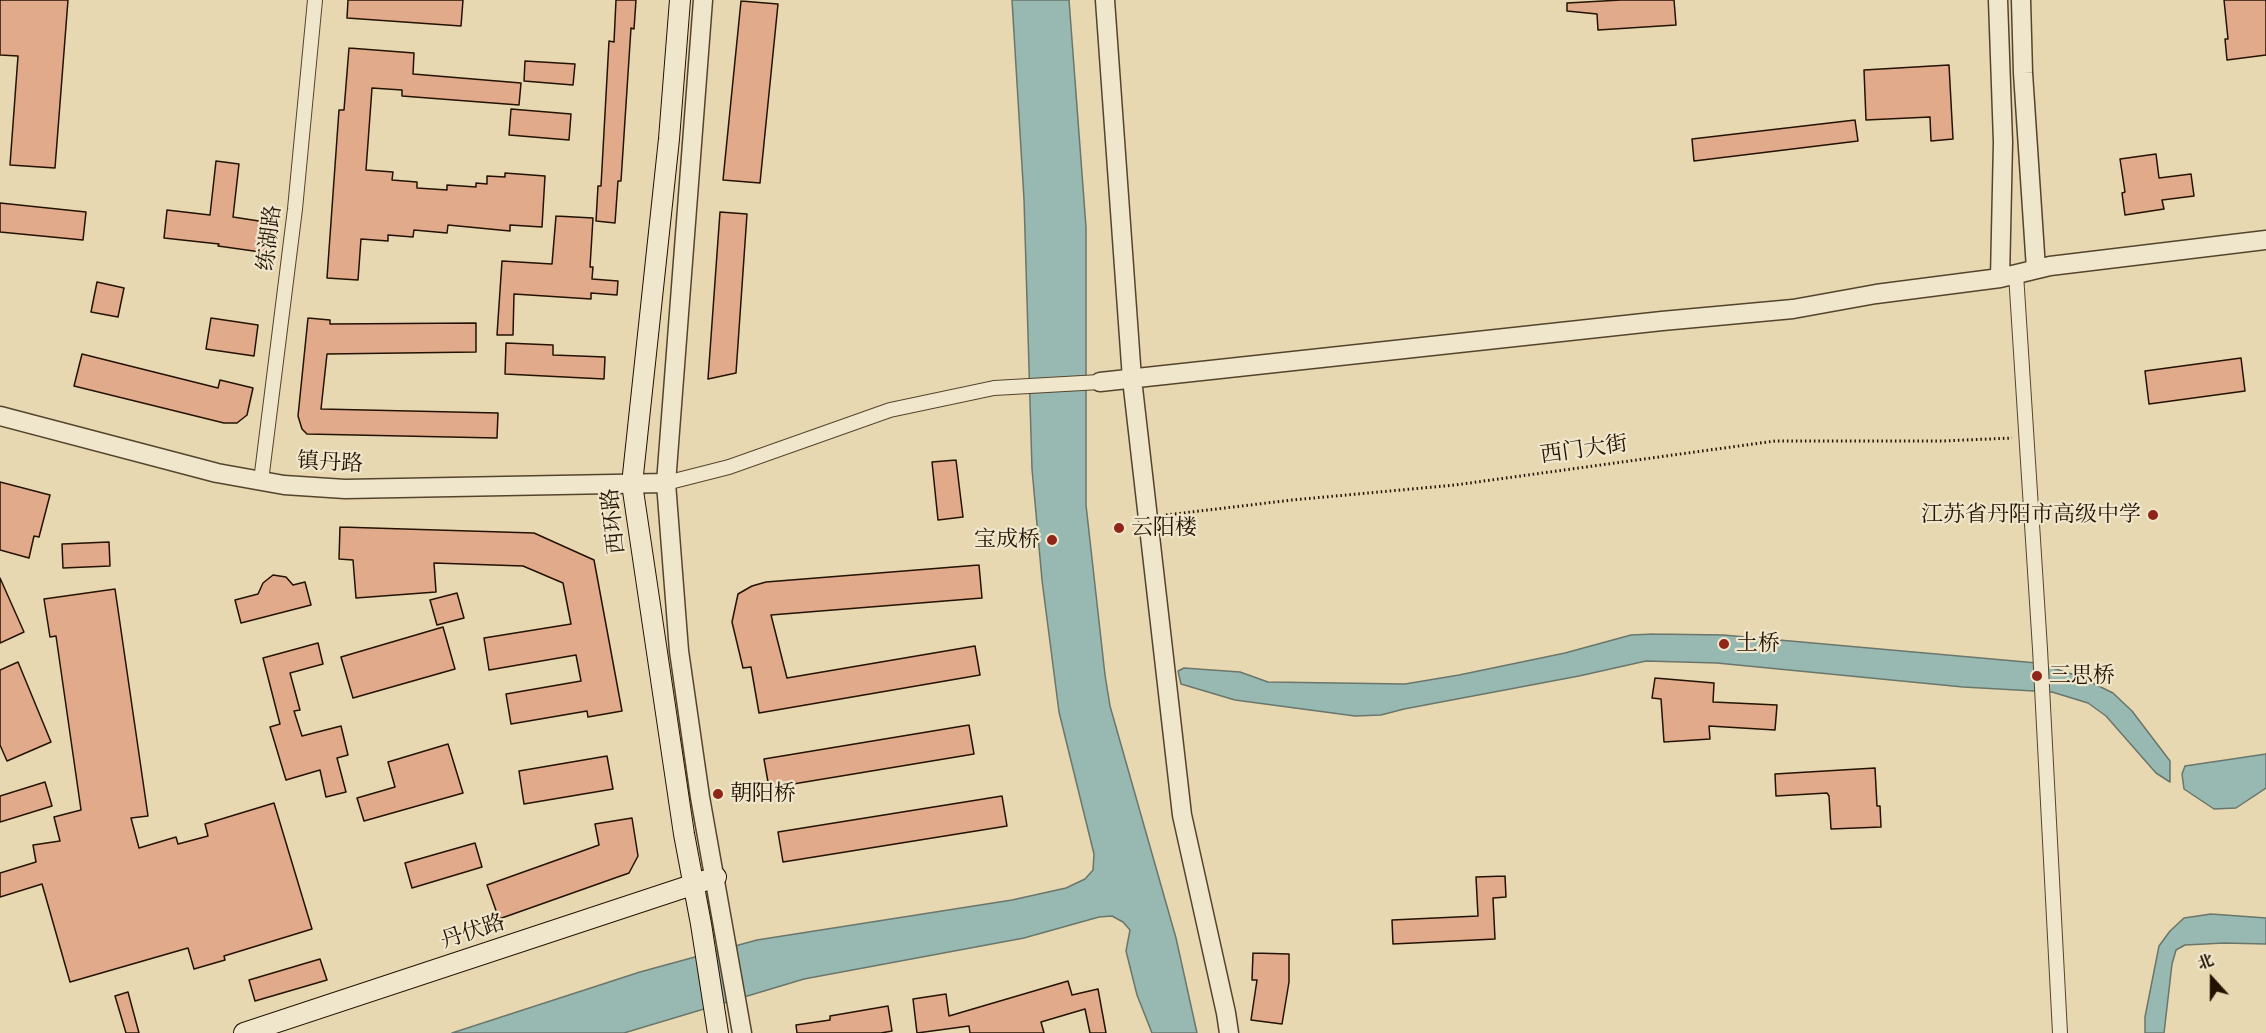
<!DOCTYPE html>
<html>
<head>
<meta charset="utf-8">
<style>
	body { margin:0 }
	#map { position:relative; width:2266px; height:1033px; overflow:hidden; background:#e7d8b1; font-family:"EB Garamond","Noto Serif SC",serif }
	canvas { display:block }
	.north { position:absolute; left:2182px; top:949px; width:60px; height:60px; -webkit-text-stroke:4px #efe6cc; paint-order:stroke; rotate:339deg; font-size:16px; font-weight:700; line-height:24px; text-align:center; color:#241200 }
	.north::after { content:''; display:block; margin:auto; width:21px; height:27px; background:#241200; clip-path:polygon(50% 0,100% 100%,50% 72%,0 100%) }
</style>
</head>
<body>
<div id="map">
<canvas width="2266" height="1033"></canvas>
<div class="north">北</div>
</div>
<script>
const c = document.querySelector('canvas').getContext('2d');
c.lineJoin = 'round';
function paint(path, color) { c.fillStyle = color; c.fill(path, 'evenodd'); }
const toPath = rows => new Path2D(rows.map(r => 'M' + r).join(''));
function stroke(path, color, width, dash) { c.strokeStyle = color; c.lineWidth = width; c.lineCap = dash ? 'butt' : 'round'; c.setLineDash(dash || []); c.stroke(path); }
function label(font, color, halo, rows, align = 'center') {
  c.font = font + ' "EB Garamond","Noto Serif SC",serif'; c.lineWidth = 4.5; c.setLineDash([]); c.textBaseline = 'middle'; c.strokeStyle = halo; c.fillStyle = color; for (const [text, x, y, turn = 0] of rows) {
    c.save(); c.translate(x, y); c.rotate((+turn || 0) * Math.PI / 180); c.textAlign = isNaN(turn) ? turn : align; if (halo) c.strokeText(text, 0, 0); c.fillText(text, 0, 0); c.restore();
  }
}
const water = toPath([
	[1012,0,1069,0,1086,227,1086,505,1105,675,1110,706,1176,938,1197,1033,1152,1033,1137,995,1126,951,1130,930,1123,922,1112,916,1099,917,1024,938,804,979,624,1033,452,1033,640,972,757,940,1012,900,1066,888,1085,879,1093,870,1094,854,1059,712,1042,580,1032,469,1024,199,1012,0],
	[1654,634,1723,635,2037,663,2078,676,2113,693,2132,711,2170,761,2170,782,2156,773,2106,716,2088,703,2052,692,1963,687,1717,663,1646,661,1579,676,1404,709,1381,715,1355,716,1235,700,1181,684,1178,671,1184,668,1240,672,1268,682,1405,684,1459,675,1565,653,1631,635,1654,634],
	[2266,754,2266,788,2236,808,2214,809,2184,789,2182,774,2185,766,2266,754],
	[2211,914,2266,918,2266,944,2224,943,2185,945,2176,950,2172,964,2164,1033,2145,1033,2145,1017,2159,946,2170,931,2184,918,2211,914]
]);
paint(water, '#98b9b2');
stroke(water, '#6a766b', 1.5);
const building = toPath([
	[0,0,68,0,55,168,10,165,18,56,0,55,0,0],
	[348,0,463,0,461,26,347,18,348,0],
	[616,0,636,0,634,29,631,28,621,181,618,181,615,223,596,221,598,186,601,186,609,41,614,42,616,0],
	[1621,0,1674,0,1676,25,1598,30,1597,14,1567,11,1567,3,1621,0],
	[2224,0,2266,0,2266,55,2227,60,2225,39,2228,39,2224,0],
	[741,1,778,4,760,183,723,180,741,1],
	[349,48,414,53,413,74,521,83,519,105,402,96,402,90,372,88,366,170,393,172,392,180,417,182,417,188,447,190,447,185,476,187,476,183,487,184,487,176,505,177,505,173,545,176,542,227,510,225,510,231,448,225,447,233,414,230,413,237,388,235,388,241,361,239,358,280,327,278,339,110,344,110,349,48],
	[525,61,575,64,573,85,524,81,525,61],
	[1949,65,1953,139,1931,141,1930,117,1866,120,1864,70,1949,65],
	[511,109,571,114,569,140,509,135,511,109],
	[1855,120,1858,141,1694,161,1692,139,1855,120],
	[2156,154,2159,178,2191,174,2194,196,2162,200,2164,209,2125,215,2122,193,2125,192,2120,159,2156,154],
	[216,161,239,164,233,217,272,223,268,253,218,246,219,244,164,238,167,210,210,215,216,161],
	[0,203,86,212,83,240,0,232,0,203],
	[720,212,747,214,736,373,708,379,720,212],
	[556,216,593,218,590,267,593,267,592,279,618,281,617,295,591,293,591,299,514,294,513,335,497,335,502,261,552,264,556,216],
	[97,282,124,288,118,317,91,312,97,282],
	[211,318,258,325,254,356,206,349,211,318],
	[308,318,330,320,330,324,476,323,476,352,327,354,321,409,498,413,497,438,307,434,302,429,298,416,308,318],
	[506,343,553,345,553,355,605,357,604,379,505,374,506,343],
	[82,354,218,388,220,380,253,388,247,415,237,423,224,423,74,386,82,354],
	[2241,358,2245,391,2149,404,2145,371,2241,358],
	[956,460,963,517,938,520,932,462,956,460],
	[0,482,50,495,39,537,34,536,29,558,0,550,0,482],
	[340,527,534,533,594,560,622,711,588,717,587,711,511,724,506,694,581,681,576,655,489,670,484,638,571,624,563,583,523,566,434,563,436,592,356,598,353,560,339,559,340,527],
	[109,542,110,566,63,568,62,544,109,542],
	[979,565,982,598,771,615,787,678,975,646,980,675,759,713,751,667,743,668,732,622,738,594,752,586,766,582,979,565],
	[273,575,286,577,293,585,305,582,311,605,241,623,235,600,258,594,263,583,273,575],
	[0,578,24,632,0,643,0,578],
	[115,589,148,816,131,818,139,848,176,837,178,844,208,836,205,824,274,803,312,929,224,956,225,960,194,969,188,948,70,982,42,884,0,897,0,873,36,862,33,845,60,841,54,817,81,810,56,636,50,637,44,599,115,589],
	[457,593,464,618,437,625,430,600,457,593],
	[443,627,455,669,353,698,341,657,443,627],
	[318,643,323,664,290,673,300,710,294,711,302,736,341,726,348,755,337,758,346,792,326,797,320,770,286,780,270,727,280,724,263,658,318,643],
	[18,662,51,742,7,761,0,745,0,670,18,662],
	[1655,678,1714,683,1713,702,1777,705,1775,730,1709,726,1710,739,1664,742,1661,699,1652,698,1655,678],
	[969,725,974,754,769,788,764,759,969,725],
	[448,744,463,793,364,821,357,798,395,787,388,762,448,744],
	[607,756,613,789,524,804,519,771,607,756],
	[1875,768,1877,806,1880,806,1881,827,1831,829,1829,796,1827,793,1776,796,1775,774,1875,768],
	[45,782,52,806,0,822,0,796,45,782],
	[1002,796,1007,826,783,862,778,832,1002,796],
	[632,818,638,856,629,873,499,919,487,885,599,845,595,824,632,818],
	[475,843,482,867,412,888,405,863,475,843],
	[1505,876,1506,897,1493,898,1495,939,1393,944,1392,920,1478,916,1476,877,1505,876],
	[1253,953,1289,954,1289,982,1282,1024,1251,1020,1257,980,1252,980,1253,953],
	[320,959,327,980,255,1001,249,980,320,959],
	[1068,981,1072,995,1098,989,1106,1033,1090,1033,1085,1009,1041,1022,1044,1033,970,1033,969,1026,917,1033,913,999,946,994,949,1016,1068,981],
	[128,992,139,1033,126,1033,115,996,128,992],
	[888,1006,892,1031,881,1033,797,1033,796,1025,830,1020,830,1016,888,1006]
]);
paint(building, '#e1ab8b');
stroke(building, '#241200', 1.5);
const minor = toPath([
	[2016,274,2040,649,2060,1033],
	[261,481,295,209,315,0],
	[666,483,729,467,890,410,994,388,1100,382]
]);
const tertiary = toPath([
	[703,0,666,483,679,651,700,797,742,1033],
	[1105,0,1132,379,1182,815,1226,1013,1229,1033],
	[2021,0,2023,73,2036,269],
	[2000,278,2050,266,2266,240],
	[1100,382,1662,321,1793,309,1876,294,2000,278,2003,142,1998,0],
	[0,416,217,473,284,485,345,489,666,483]
]);
const secondary = toPath([
	[680,0,669,139,632,484,684,834,701,924,718,1033],
	[244,1033,716,877]
]);
stroke(minor, '#55442c', 16);
stroke(tertiary, '#55442c', 21);
stroke(secondary, '#241200', 22);
stroke(toPath([
	[1166,515,1292,500,1455,485,1775,441,1942,441,2012,438]
]), '#241200', 3, [1.5, 3]);
stroke(minor, '#efe6cc', 14);
stroke(tertiary, '#efe6cc', 18);
stroke(secondary, '#efe6cc', 20);
for (const [x, y, r, color] of [
	[2153,515,6,"#8f2418"],
	[1119,528,6,"#8f2418"],
	[1052,540,6,"#8f2418"],
	[1724,644,6,"#8f2418"],
	[2037,676,6,"#8f2418"],
	[718,794,6,"#8f2418"]
]) { const dot = new Path2D(); dot.arc(x, y, r, 0, 2 * Math.PI); c.fillStyle = color; c.fill(dot); stroke(dot, '#efe6cc', 2); }
label('22px', '#241200', '#efe6cc', [
	["练湖路",270,238,-83],
	["西门大街",1584,450,-8],
	["镇丹路",330,463,3],
	["西环路",614,521,-96],
	["丹伏路",473,932,-18]
]);
label('22px', '#241200', '#efe6cc', [
	["江苏省丹阳市高级中学",2141,515,"right"],
	["云阳楼",1131,528],
	["宝成桥",1040,540,"right"],
	["土桥",1736,644],
	["三思桥",2049,676],
	["朝阳桥",730,794]
], 'left');
</script>
</body>
</html>
